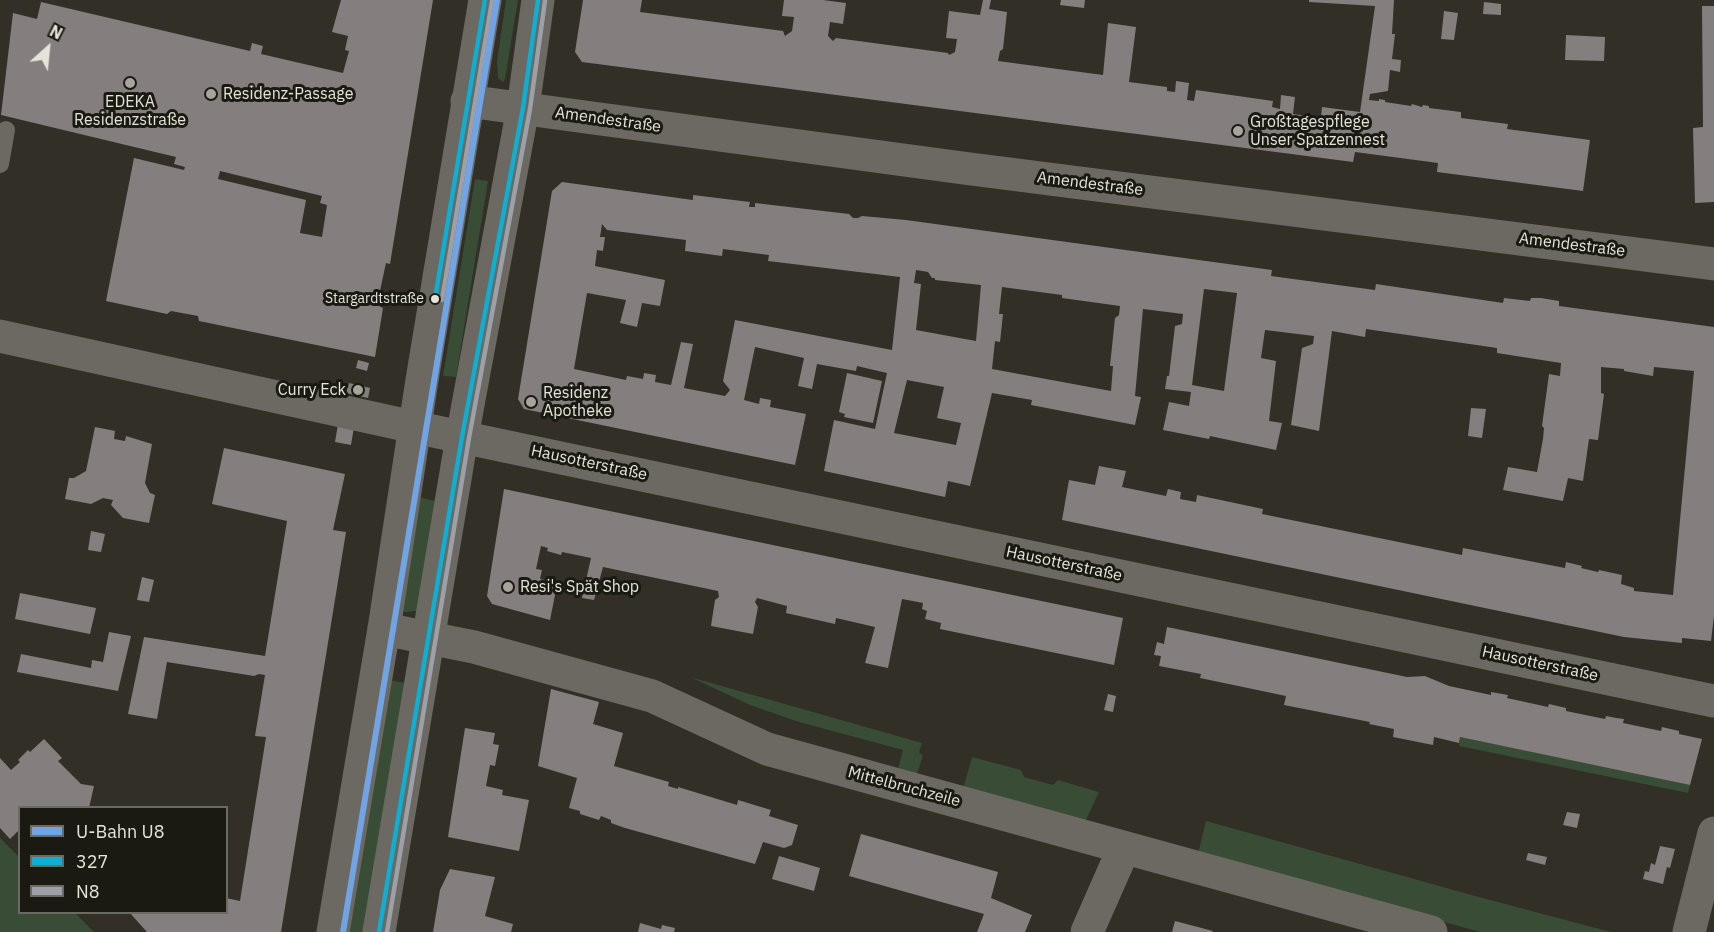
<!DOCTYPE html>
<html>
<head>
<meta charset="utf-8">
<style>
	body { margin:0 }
	#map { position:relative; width:1714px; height:932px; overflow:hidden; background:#312f26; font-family:"IBM Plex Sans",sans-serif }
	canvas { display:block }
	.legend { position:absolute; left:18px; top:806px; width:210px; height:108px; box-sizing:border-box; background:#1b1a12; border:2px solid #6c6b62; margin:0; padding:8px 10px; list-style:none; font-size:18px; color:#e5e4d9 }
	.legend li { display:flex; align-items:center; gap:12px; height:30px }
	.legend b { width:30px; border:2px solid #6c6b62 }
	.north { position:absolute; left:18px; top:18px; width:60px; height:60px; -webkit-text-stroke:4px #1b1a12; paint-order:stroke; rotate:27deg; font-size:16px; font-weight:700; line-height:24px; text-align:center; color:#e5e4d9 }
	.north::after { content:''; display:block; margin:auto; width:21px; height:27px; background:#e5e4d9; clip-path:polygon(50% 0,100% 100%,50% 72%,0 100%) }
</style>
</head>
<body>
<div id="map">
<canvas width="1714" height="932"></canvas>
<ul class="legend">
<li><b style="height:8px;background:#70a4e4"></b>U-Bahn U8</li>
<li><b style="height:8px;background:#0dafd3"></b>327</li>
<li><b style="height:8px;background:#9da0a7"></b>N8</li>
</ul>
<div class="north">N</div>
</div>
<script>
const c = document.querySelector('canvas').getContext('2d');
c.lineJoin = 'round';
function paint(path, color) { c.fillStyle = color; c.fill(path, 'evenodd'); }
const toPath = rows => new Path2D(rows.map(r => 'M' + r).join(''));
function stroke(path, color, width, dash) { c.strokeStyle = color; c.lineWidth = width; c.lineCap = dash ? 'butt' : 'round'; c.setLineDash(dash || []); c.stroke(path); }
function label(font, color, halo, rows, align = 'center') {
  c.font = font + ' "IBM Plex Sans",sans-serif'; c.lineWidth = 6; c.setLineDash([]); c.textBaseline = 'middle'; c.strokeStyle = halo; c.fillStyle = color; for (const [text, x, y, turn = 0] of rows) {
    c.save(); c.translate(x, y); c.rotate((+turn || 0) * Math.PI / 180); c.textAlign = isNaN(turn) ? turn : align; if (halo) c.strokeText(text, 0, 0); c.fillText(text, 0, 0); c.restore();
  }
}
paint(toPath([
	[506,0,518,0,505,79,503,82,498,78,497,61],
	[475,179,488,181,456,377,443,376],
	[418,497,435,501,417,611,405,612,402,610],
	[690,677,922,743,919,753,923,755,916,777,897,772,903,750,799,722,750,705],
	[389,680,406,683,365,932,348,932],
	[1460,737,1632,772,1690,785,1688,793,1459,746],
	[972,757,1021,770,1024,777,1053,785,1058,780,1099,792,1084,824,962,792],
	[1206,821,1479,897,1611,932,1480,932,1198,854],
	[0,838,19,857,20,912,75,913,94,932,0,932]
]), '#384c36');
paint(toPath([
	[341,0,433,0,390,264,386,263,377,305,383,308,375,357,199,321,198,316,171,311,167,314,106,301,134,158,184,170,185,167,174,164,176,157,1,115,13,13,37,19,41,2,250,51,252,43,263,46,261,54,343,73,349,51,345,50,348,36,332,32],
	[220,171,322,196,320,203,327,205,322,237,300,233,306,200,218,179],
	[583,0,642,0,640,12,783,31,785,36,792,31,794,17,782,16,784,0,823,0,846,3,843,24,830,22,828,36,833,41,836,38,948,53,949,55,955,52,957,39,946,38,949,11,980,15,983,0,991,0,989,9,1007,12,1003,49,1000,51,998,61,1103,75,1108,23,1136,27,1129,82,1167,87,1167,91,1175,92,1176,81,1189,83,1187,100,1194,101,1196,90,1273,101,1272,107,1280,109,1281,95,1295,97,1293,114,1321,118,1322,107,1360,112,1375,6,1309,2,1309,0,1394,0,1392,34,1395,34,1392,59,1401,60,1400,72,1390,70,1388,91,1370,94,1369,100,1379,101,1379,99,1385,100,1385,102,1411,106,1412,104,1422,107,1423,105,1429,106,1429,108,1461,112,1461,118,1508,124,1507,129,1590,140,1583,191,1437,172,1438,163,1355,152,1353,162,582,62,575,52],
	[1061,0,1085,0,1084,8,1060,5],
	[1484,2,1501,4,1501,15,1483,14],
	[1702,6,1714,6,1714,202,1695,203,1693,128,1703,127],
	[1444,11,1458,13,1454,40,1441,39],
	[1566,35,1605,37,1604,61,1565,60],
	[562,182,693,200,693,195,750,202,749,207,755,207,755,203,849,214,853,218,858,218,862,216,906,220,1272,270,1271,276,1375,290,1376,284,1503,303,1504,298,1530,301,1531,298,1541,298,1559,301,1559,306,1714,327,1714,616,1711,641,1682,638,1682,643,1624,637,1062,520,1069,480,1095,485,1099,466,1126,471,1122,487,1166,496,1168,489,1181,492,1180,499,1196,502,1197,495,1263,509,1262,514,1462,555,1463,548,1565,568,1566,562,1582,566,1581,568,1598,572,1599,570,1622,575,1621,584,1634,588,1634,591,1673,595,1694,371,1654,367,1653,376,1624,371,1624,369,1601,367,1601,393,1604,394,1598,440,1589,439,1583,481,1568,478,1563,501,1503,490,1508,467,1537,472,1543,439,1544,428,1542,426,1549,374,1560,376,1561,363,1497,353,1497,348,1366,329,1365,337,1332,331,1319,431,1291,425,1302,348,1313,344,1314,336,1265,330,1261,358,1276,361,1269,421,1282,423,1276,450,1210,436,1209,439,1163,430,1169,402,1189,406,1191,392,1165,389,1167,376,1169,376,1175,326,1182,324,1183,314,1143,309,1135,396,1141,397,1135,425,1031,405,1032,400,992,393,970,486,948,481,945,497,824,471,834,420,875,429,887,373,857,366,856,371,817,364,812,389,798,386,804,358,755,347,744,400,759,404,760,398,771,400,770,407,806,414,795,465,524,409,518,399,552,191],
	[602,224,607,230,686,240,685,251,722,256,723,249,769,255,768,261,900,277,892,350,735,320,723,381,730,390,725,396,684,388,693,344,681,342,671,385,655,382,656,375,644,373,643,379,627,376,626,380,574,369,587,293,626,300,620,323,637,327,642,303,660,306,665,280,595,266,597,250,603,251,605,237,600,237],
	[916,270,928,272,932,278,935,278,935,280,981,285,976,341,916,330,921,284,914,283],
	[1002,287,1062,295,1062,298,1120,306,1119,315,1115,318,1110,366,1113,366,1111,391,992,369,995,341,1000,342,1003,314,999,314],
	[1204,289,1237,293,1224,391,1192,385],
	[907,380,944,387,937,418,961,423,956,445,894,433],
	[358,360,369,363,367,371,356,368],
	[847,373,882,381,873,423,844,417,845,414,839,412],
	[349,383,370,388,368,398,346,393],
	[1471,408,1486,409,1482,438,1468,436],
	[338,424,354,427,351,445,335,442],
	[95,427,115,431,114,439,125,441,126,436,152,444,145,483,150,493,155,495,149,523,123,518,111,505,113,500,103,498,91,504,65,499,69,478,74,478,86,471],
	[224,448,345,474,333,530,346,532,281,932,147,932,129,912,226,912,226,898,240,901,266,737,255,736,265,675,259,674,254,676,167,662,157,719,128,714,144,637,265,656,287,521,212,504],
	[504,489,1123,618,1114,665,940,629,941,623,925,619,927,611,922,609,923,603,902,599,888,668,865,663,875,627,836,618,835,624,786,613,787,606,757,598,755,602,758,607,753,634,711,626,715,600,719,597,718,591,603,567,594,600,582,598,591,558,562,552,561,555,547,551,548,548,541,546,536,569,542,570,540,579,552,582,556,590,550,620,492,604,487,596],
	[91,531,105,534,101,552,88,550],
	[142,577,154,580,149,602,137,600],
	[20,593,96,608,90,634,15,619],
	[1167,627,1407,677,1425,676,1449,686,1491,695,1491,692,1508,695,1507,698,1548,707,1549,704,1566,708,1566,711,1605,719,1606,716,1616,718,1624,719,1623,723,1661,731,1662,727,1679,731,1679,734,1702,739,1690,785,1460,737,1459,743,1434,737,1433,745,1393,737,1394,729,1369,724,1370,722,1284,705,1286,696,1200,678,1201,674,1159,666,1161,656,1154,655,1157,642,1164,644],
	[109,632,131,636,118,691,17,672,21,654,91,668,92,660,103,662],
	[551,689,599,702,593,724,623,733,614,766,669,782,668,786,678,789,678,787,737,805,738,800,771,810,769,816,798,825,792,845,784,848,763,842,755,864,625,828,611,823,611,820,601,816,599,820,580,814,580,811,569,808,577,778,538,766],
	[1108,694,1116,696,1113,712,1104,710],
	[465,728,495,733,493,744,499,745,495,766,490,765,486,786,503,790,502,795,529,800,519,851,448,837],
	[44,739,62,758,58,761,81,784,94,786,89,808,20,808,20,829,10,839,0,828,0,758,11,770,20,762,18,760,28,750,30,752],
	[1567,812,1580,814,1577,828,1563,825],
	[861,834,998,872,991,898,1032,915,1025,932,977,932,984,914,849,876],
	[1660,846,1675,849,1670,868,1667,867,1663,884,1643,879,1645,871,1649,872,1651,863,1655,865],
	[1528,853,1547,857,1545,865,1526,860],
	[779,856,820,868,814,891,772,879],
	[450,869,495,877,485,916,513,924,511,932,433,932,440,890],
	[1175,921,1213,931,1212,932,1172,932],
	[640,923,661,929,662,925,675,928,674,932,638,932]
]), '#857e7f');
stroke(toPath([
	[0,164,6,130]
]), '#6c6963', 18);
stroke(toPath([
	[467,101,963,168,1714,264],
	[0,336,414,427,1714,701],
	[384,629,474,647,652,696,767,749,1431,932],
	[1087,932,1124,848],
	[1689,932,1714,833]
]), '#6c6963', 33);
stroke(toPath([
	[333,932,384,629,422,380,485,0],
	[379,932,462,437,523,108,538,0]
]), '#6c6862', 33);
stroke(toPath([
	[435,299,485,0],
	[379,932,462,437,523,108,538,0]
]), '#0dafd3', 4.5);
stroke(toPath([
	[442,300,492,1],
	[387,932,469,438,530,109,545,1]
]), '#9da0a7', 4.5);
stroke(toPath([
	[343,932,497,0]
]), '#70a4e4', 6);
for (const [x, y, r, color] of [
	[130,83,6,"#a6a59a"],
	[211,94,6,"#a6a59a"],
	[1238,131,6,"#a6a59a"],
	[435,299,5,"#e5e4d9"],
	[358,390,6,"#a6a59a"],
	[531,402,6,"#a6a59a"],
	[508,587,6,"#a6a59a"]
]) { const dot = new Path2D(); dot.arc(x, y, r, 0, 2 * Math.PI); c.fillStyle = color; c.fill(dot); stroke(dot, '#1b1a12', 2); }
label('14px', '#e5e4d9', '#1b1a12', [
	["Stargardtstraße",424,299]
], 'right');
label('16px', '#e5e4d9', '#1b1a12', [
	["Residenz-Passage",223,94],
	["EDEKA",130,102,"center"],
	["Residenzstraße",130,120,"center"],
	["Großtagespflege",1250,122],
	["Unser Spatzennest",1250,140],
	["Curry Eck",346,390,"right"],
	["Residenz",543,393],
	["Apotheke",543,411],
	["Resi's Spät Shop",520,587]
], 'left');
label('16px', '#e5e4d9', '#1b1a12', [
	["Amendestraße",608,120,8],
	["Amendestraße",1090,184,7],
	["Amendestraße",1572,245,7],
	["Hausotterstraße",589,463,12],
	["Hausotterstraße",1064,564,12],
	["Hausotterstraße",1540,664,12],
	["Mittelbruchzeile",904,787,15]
]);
</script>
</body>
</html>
